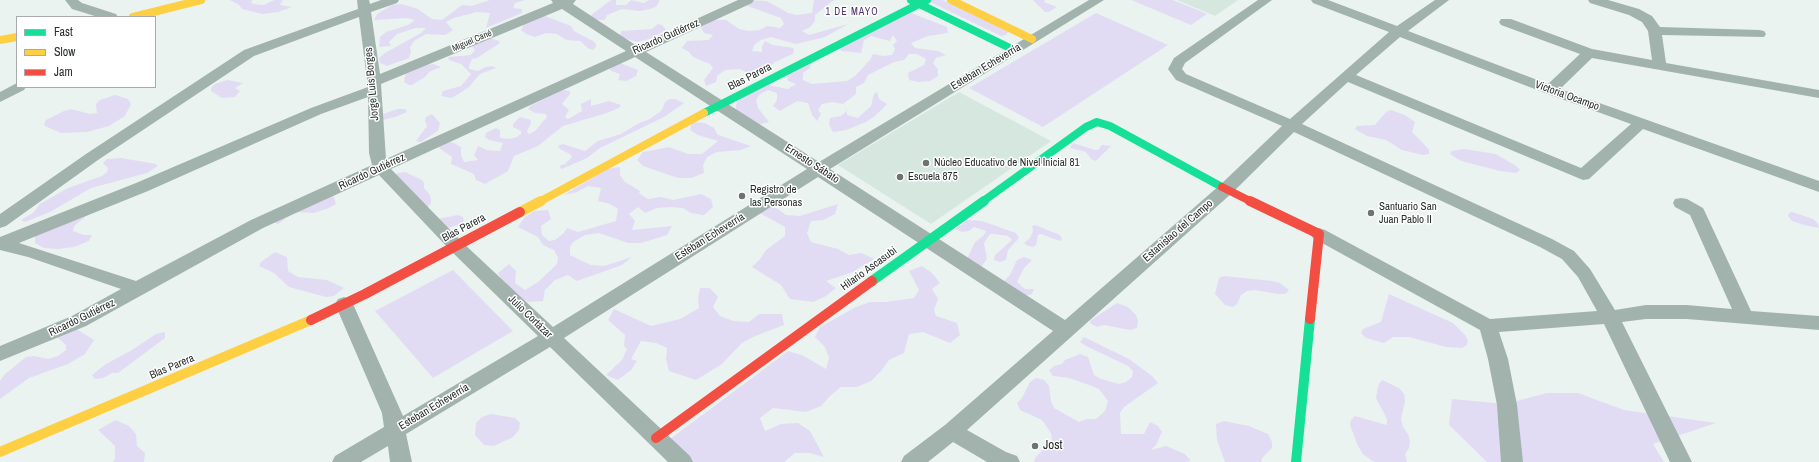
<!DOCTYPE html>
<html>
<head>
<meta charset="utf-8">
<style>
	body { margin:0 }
	#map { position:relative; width:1819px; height:462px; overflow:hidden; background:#eaf3f0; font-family:"Archivo Narrow",sans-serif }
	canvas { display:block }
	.legend { position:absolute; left:16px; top:16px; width:140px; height:72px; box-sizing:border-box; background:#fff; border:1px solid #a9abab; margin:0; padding:5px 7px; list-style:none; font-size:12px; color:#282e2c }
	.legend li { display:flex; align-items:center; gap:8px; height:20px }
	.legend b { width:20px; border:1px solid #a9abab }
</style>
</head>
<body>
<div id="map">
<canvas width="1819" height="462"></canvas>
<ul class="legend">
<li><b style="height:5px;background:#16e098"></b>Fast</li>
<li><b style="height:5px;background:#ffcf43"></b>Slow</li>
<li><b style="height:5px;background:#f24e42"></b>Jam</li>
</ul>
</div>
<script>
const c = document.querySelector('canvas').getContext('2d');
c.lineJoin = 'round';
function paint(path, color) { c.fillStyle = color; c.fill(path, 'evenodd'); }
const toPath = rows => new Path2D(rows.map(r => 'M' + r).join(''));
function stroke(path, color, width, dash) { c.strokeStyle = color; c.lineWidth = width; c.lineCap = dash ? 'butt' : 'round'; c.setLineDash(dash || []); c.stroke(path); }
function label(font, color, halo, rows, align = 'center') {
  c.font = font + ' "Archivo Narrow",sans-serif'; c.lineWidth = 3; c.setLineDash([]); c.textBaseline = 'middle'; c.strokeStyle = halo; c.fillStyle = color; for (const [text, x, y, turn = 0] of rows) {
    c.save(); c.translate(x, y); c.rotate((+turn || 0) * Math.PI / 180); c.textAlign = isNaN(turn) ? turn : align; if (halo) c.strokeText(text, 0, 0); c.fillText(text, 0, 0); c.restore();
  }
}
paint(toPath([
	[1177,0,1238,0,1215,16],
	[959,92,1051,141,931,224,838,165]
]), '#d6e7e0');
paint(toPath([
	[230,0,253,0,251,2,253,4,264,5,274,0,283,0,280,5,292,7,278,12,262,14,242,9,239,5],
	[490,0,525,0,515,3,513,8,522,9,522,13,486,28,490,13,477,12,454,18,446,22,453,30,445,35,426,34,414,41,410,47,411,52,409,58,387,66,380,63,379,58,385,53,421,33,426,28,416,28,397,34,389,42,391,46,379,47,380,37,386,32,408,25,415,20,407,18,374,20,377,14,392,5,402,4,418,9,432,19,442,20,462,5,472,6],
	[611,0,616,0,616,5,626,5,631,0,644,3,649,0,660,0,656,7,650,9,640,11,622,9,607,15,605,20,593,20,590,16],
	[747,0,767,1,788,13,797,15,812,13,814,0,835,0,831,2,820,11,815,15,815,21,810,27,802,31,809,35,848,24,825,37,796,44,771,37,761,40,754,45,752,51,762,52,762,46,765,41,773,45,794,48,793,54,775,62,769,68,759,71,748,73,740,69,725,70,717,76,716,82,706,86,704,80,713,68,710,64,693,57,689,52,682,48,687,41,709,40,713,35,704,33,701,28,706,23,715,20,726,20,739,29,749,31,760,30,767,26,780,28,784,24,781,18,742,4],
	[931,0,942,0,1009,31,1006,35,1001,36,930,2],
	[1033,0,1045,0,1044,2,1057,7,1049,12,1045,12],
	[1131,0,1173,0,1207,14,1191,25],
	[911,13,947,27,948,33,928,36,911,43,915,48,938,51,946,55,936,58,933,63,938,69,938,76,930,81,919,82,909,80,908,73,924,65,926,59,917,54,909,54,904,60,894,62,868,75,864,83,856,87,856,94,843,104,847,110,847,115,858,118,871,106,874,94,877,92,879,99,887,104,875,116,866,122,846,130,833,132,829,125,830,118,841,116,847,111,843,104,832,102,822,104,818,110,821,114,817,121,812,115,808,103,797,101,780,111,773,106,777,100,777,93,768,90,759,95,756,101,758,108,769,122,757,125,736,111,736,104,741,98,767,85,788,89,796,84,788,81,787,75,812,62,810,68,803,73,803,80,812,84,847,81,855,76,870,60,873,54,883,56,892,55,895,49,893,45,897,41,893,35,890,41,871,36,864,40,861,53,841,51,838,46],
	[1096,13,1168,45,1043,127,969,88],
	[545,16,571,26,574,31,593,41,596,44,596,47,593,50,589,49,580,41,566,40,557,34,546,33,535,37,526,34,521,30,524,24,533,19],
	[658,24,662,25,666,30,649,39,637,42,620,37,621,31,652,29],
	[490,38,499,41,500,43,477,58,472,59,469,66,469,69,478,71,486,67,492,66,496,68,480,74,469,87,457,95,451,98,441,96,443,91,461,86,471,74,461,64,449,60,448,57,471,55,475,50,471,45],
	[620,63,638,70,636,76,626,81,618,80,620,74,611,71,609,65],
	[433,64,441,67,429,72,425,77,412,85,409,85,404,82,406,72,418,66],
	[227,80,243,83,235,88,240,91,235,97,222,98,211,91,211,88,215,84],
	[563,90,570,91,570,94,562,104,569,110,565,117,568,119,582,111,581,104,591,99,591,106,609,101,621,105,619,108,607,113,563,126,538,146,514,156,508,171,485,184,476,180,474,174,451,164,452,157,439,148,443,140,454,143,461,147,461,155,464,162,478,160,474,155,478,146,487,150,500,151,503,143,489,140,485,137,486,133,496,128,500,130,500,138,510,139,517,137,521,134,521,131,513,127,513,124,520,117,531,120,531,123,527,131,529,134,535,131,547,117,546,114,535,113,528,109,530,106],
	[115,95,128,99,131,104,125,116,109,126,87,132,61,133,45,126,44,124,46,120,64,111,71,109,90,114,97,113,96,104,100,100],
	[670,99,675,99,684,103,664,117,600,148,587,158,562,169,559,166,565,164,572,157,570,154,560,149,558,146,563,144,585,151,598,141,621,134,639,123,650,119,662,110,665,102],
	[398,109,405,109,407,112,395,117,379,121,380,115],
	[1391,110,1405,115,1415,122,1412,132,1423,143,1429,150,1429,154,1423,155,1402,150,1386,140,1367,136,1355,129,1357,126,1375,125,1386,112],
	[432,114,440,123,438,131,421,142,416,141,427,126,425,120,426,117],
	[692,122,705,123,714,128,718,135,751,146,741,150,717,152,707,157,703,165,704,173,691,178,678,178,643,166,637,160,643,152,669,147,688,154,702,154,718,141,698,135,690,130],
	[1073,143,1095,150,1098,150,1102,145,1111,146,1096,161,1091,159,1086,152,1070,148],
	[1464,149,1496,154,1516,166,1520,170,1516,173,1500,171,1461,161,1450,154,1452,151],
	[121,158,156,164,158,166,147,173,91,188,50,212,25,222,21,220,33,213,40,204,68,188,102,176,107,172,108,168,103,163,107,159],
	[620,167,620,175,625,182,640,191,639,193,648,199,661,197,673,200,701,194,711,199,713,207,704,215,691,213,683,208,670,207,657,208,645,213,638,207,629,214,635,221,632,230,672,226,667,235,641,243,628,243,599,233,585,235,573,242,570,247,570,255,580,260,591,265,604,266,632,257,622,265,577,281,568,275,555,280,545,290,543,301,528,302,518,296,502,281,498,273,509,264,516,271,515,283,525,290,538,282,557,264,558,258,554,250,543,245,538,237,518,227,524,218,534,211,548,210,551,219,541,226,542,235,549,241,555,240,564,233,567,228,578,232,616,221,618,209,610,204,598,201,601,188,588,186,577,192,564,195,607,169],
	[405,172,422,180,424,183,424,188,430,195,431,199,431,203,428,207,415,214,394,176,398,173],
	[330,194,334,197,336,204,329,208,314,213,295,212,278,224,273,222],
	[838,204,835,214,823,220,811,221,807,233,811,242,838,249,849,255,862,253,874,259,853,272,826,281,836,288,826,296,813,302,790,299,781,285,752,267,760,259,766,250,785,236,785,227,758,212,766,205,778,209,786,215,800,216],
	[1792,212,1813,219,1818,224,1819,228,1804,225,1792,221,1788,216,1789,213],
	[86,213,85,217,74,226,73,231,84,235,92,235,89,241,74,247,58,249,44,248,35,243,35,235],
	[458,215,463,217,464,221,458,225,440,230,437,219],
	[968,220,982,221,1016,233,1019,238,1008,250,1006,260,1000,262,994,260,995,255,1012,240,1008,236,995,234,990,234,984,243,987,259,980,268,966,261,975,242,984,235,986,231,974,227,969,231,962,232,955,229],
	[1035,225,1060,235,1062,239,1060,241,1041,234,1038,235,1036,245,1033,247,1026,245,1024,243,1030,238,1033,231,1032,226],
	[275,252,287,257,288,271,298,277,327,280,344,288,334,296,326,297,289,287,274,273,259,266,261,262],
	[1024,257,1032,260,1024,268,1017,282,1025,289,1034,289,1032,294,1024,296,1004,281,1010,275,1017,260],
	[922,266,932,273,940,283,932,289,938,299,934,310,936,316,957,323,960,335,950,343,923,332,909,334,904,353,889,360,881,371,871,381,857,387,841,387,830,396,821,406,806,412,773,408,760,418,765,431,781,424,798,423,810,431,824,457,809,453,795,453,784,462,686,462,666,442,788,351,802,355,826,369,829,358,825,347,815,337,820,327,856,307,870,302,885,302,914,298,919,290,909,271],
	[453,270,513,331,433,378,375,311],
	[1224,276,1272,281,1280,283,1289,290,1285,294,1278,294,1254,290,1247,291,1241,295,1237,304,1233,307,1225,305,1215,294,1219,278],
	[700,288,710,288,718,297,713,307,720,316,733,321,749,322,759,314,782,314,784,325,755,336,742,343,722,364,696,380,669,371,666,359,667,348,656,343,641,341,631,359,637,361,631,370,618,380,606,375,622,360,627,349,624,346,625,335,608,320,614,309,651,326,680,319,699,308,698,298],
	[1389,294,1453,323,1465,335,1468,340,1467,345,1462,348,1446,347,1409,337,1393,337,1384,343,1366,338,1361,333,1363,329,1381,322],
	[1117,303,1128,307,1136,315,1138,321,1137,328,1130,330,1104,325,1097,327,1090,323,1091,320],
	[75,328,94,340,85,354,68,364,29,378,0,399,0,381,4,375,26,357,34,356,48,359,58,356,66,350,66,345,57,337],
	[165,332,165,338,118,373,112,373,103,378,95,379,92,375,106,364,132,350,156,334],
	[1084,337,1129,359,1152,376,1158,383,1124,407,1120,413,1121,434,1144,434,1150,422,1158,426,1162,432,1156,445,1151,450,1166,446,1185,454,1190,460,1188,462,1034,462,1035,458,1052,440,1051,433,1042,420,1020,410,1017,403,1022,398,1030,382,1036,378,1044,380,1049,386,1051,401,1054,408,1079,422,1086,419,1096,419,1105,411,1108,401,1099,389,1092,386,1069,378,1053,376,1049,370,1054,366,1062,364,1065,360,1080,354,1088,357,1094,375,1101,379,1119,384,1126,382,1132,377,1133,371,1128,366,1086,346,1080,342],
	[1382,380,1399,388,1404,394,1405,401,1401,419,1403,427,1408,434,1410,441,1409,448,1405,454,1407,462,1375,462,1371,460,1363,454,1358,446,1350,425,1351,420,1355,416,1387,425,1387,419,1376,398,1378,386],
	[1547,393,1578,393,1624,410,1716,423,1653,444,1664,462,1487,462,1449,425,1452,399,1505,404],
	[491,414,515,418,520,423,519,430,513,437,494,446,484,445,475,435,476,423,482,417],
	[116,420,129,426,136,434,137,446,145,453,144,462,113,462,115,459,115,446,98,430],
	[1224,421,1249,426,1268,434,1272,442,1272,448,1262,458,1261,462,1225,462,1217,440,1216,424]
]), '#e1dcf3');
paint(toPath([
	[65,0,78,0,82,3,116,14,118,17,98,17,72,9,65,0],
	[357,0,369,0,370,4,381,0,399,0,397,3,371,12,380,74,553,3,551,0,576,0,573,4,637,46,738,0,754,0,752,3,646,52,819,162,1089,0,1104,0,830,169,1065,320,1220,185,1282,126,1176,80,1168,69,1174,58,1258,0,1272,0,1185,63,1182,69,1186,74,1290,119,1389,32,1313,3,1311,0,1328,0,1397,26,1435,0,1449,0,1408,31,1548,84,1580,54,1501,25,1499,22,1501,19,1511,19,1592,49,1652,60,1648,31,1642,22,1629,15,1590,3,1588,0,1608,0,1639,9,1652,16,1660,27,1759,30,1764,31,1766,34,1764,37,1662,35,1666,63,1819,90,1819,98,1592,58,1560,89,1819,181,1819,192,1643,129,1589,179,1583,180,1348,82,1302,124,1552,239,1574,251,1590,269,1615,310,1646,305,1687,305,1732,309,1690,215,1675,207,1673,203,1675,199,1681,198,1687,199,1703,208,1705,212,1751,311,1819,316,1819,330,1687,319,1646,319,1622,322,1692,462,1670,462,1604,324,1499,332,1508,359,1517,405,1523,462,1501,462,1497,405,1488,359,1480,330,1313,238,1310,234,1313,230,1319,228,1325,230,1490,319,1597,311,1578,277,1562,259,1540,247,1294,132,1232,193,967,430,1006,452,1017,456,1020,462,987,462,953,442,928,462,901,462,904,456,945,425,1053,331,818,177,564,338,690,456,693,462,668,462,550,347,406,434,412,462,390,462,388,446,361,462,332,462,335,456,384,427,382,413,335,304,338,299,344,297,350,299,353,304,403,416,538,336,450,250,379,175,263,228,86,326,0,361,0,346,72,316,121,289,28,257,0,250,0,237,136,183,311,108,368,87,359,17,254,56,98,160,6,226,0,228,0,214,86,154,244,50,358,9,357,0],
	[562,9,626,51,386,159,381,84,562,9],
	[1400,37,1545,93,1631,124,1581,168,1356,75,1400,37],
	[635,57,807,169,553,327,462,242,391,169,635,57],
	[368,97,369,153,372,165,251,220,136,281,19,243,148,191,321,114,368,97],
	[17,83,17,87,26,87,24,90,0,102,0,92,17,83]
]), '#a2b3ad');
stroke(toPath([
	[911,0,1014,50],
	[704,113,927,0],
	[982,202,1086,127,1097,122,1110,126,1222,187]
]), '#16e098', 8);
stroke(toPath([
	[872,281,984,201],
	[1296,462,1310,319]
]), '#16e098', 10);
stroke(toPath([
	[951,0,1032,39],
	[133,17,201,0],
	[0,40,17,37],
	[539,202,704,113]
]), '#ffcf43', 8);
stroke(toPath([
	[520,212,541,201],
	[0,452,311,320]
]), '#ffcf43', 10);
stroke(toPath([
	[1222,187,1252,202]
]), '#f24e42', 8);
stroke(toPath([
	[1250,201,1319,234,1310,319],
	[311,320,365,294,520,212],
	[656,438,872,281]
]), '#f24e42', 10);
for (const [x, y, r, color] of [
	[926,163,4,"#6c7371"],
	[900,177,4,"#6c7371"],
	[742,196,4,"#6c7371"],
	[1371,213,4,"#6c7371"],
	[1035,446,4,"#6c7371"]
]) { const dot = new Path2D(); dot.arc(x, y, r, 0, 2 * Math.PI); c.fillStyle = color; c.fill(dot); stroke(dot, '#fff', 1.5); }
label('9px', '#282e2c', '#fff', [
	["Miguel Cané",472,41,-23]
]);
c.letterSpacing = '1px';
label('10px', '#4c326d', '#fff', [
	["1 DE MAYO",852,12]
]);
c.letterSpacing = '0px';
label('11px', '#282e2c', '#fff', [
	["Ricardo Gutiérrez",666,37,-24],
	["Esteban Echeverría",986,67,-31],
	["Blas Parera",750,77,-27],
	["Jorge Luis Borges",372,84,-95],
	["Victoria Ocampo",1567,96,20],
	["Ernesto Sábato",812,164,33],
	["Ricardo Gutiérrez",372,172,-25],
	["Blas Parera",464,228,-28],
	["Estanislao del Campo",1178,231,-41],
	["Esteban Echeverría",710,237,-32],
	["Hilario Ascasubi",869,269,-36],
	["Julio Cortázar",530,317,44],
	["Ricardo Gutiérrez",82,318,-26],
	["Blas Parera",172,367,-23],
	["Esteban Echeverría",434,407,-31]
]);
label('11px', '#282e2c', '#fff', [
	["Núcleo Educativo de Nivel Inicial 81",934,163],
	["Escuela 875",908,177],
	["Registro de",750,190],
	["las Personas",750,203],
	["Santuario San",1379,207],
	["Juan Pablo II",1379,220]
], 'left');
label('13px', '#282e2c', '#fff', [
	["Jost",1043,446]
], 'left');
</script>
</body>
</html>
